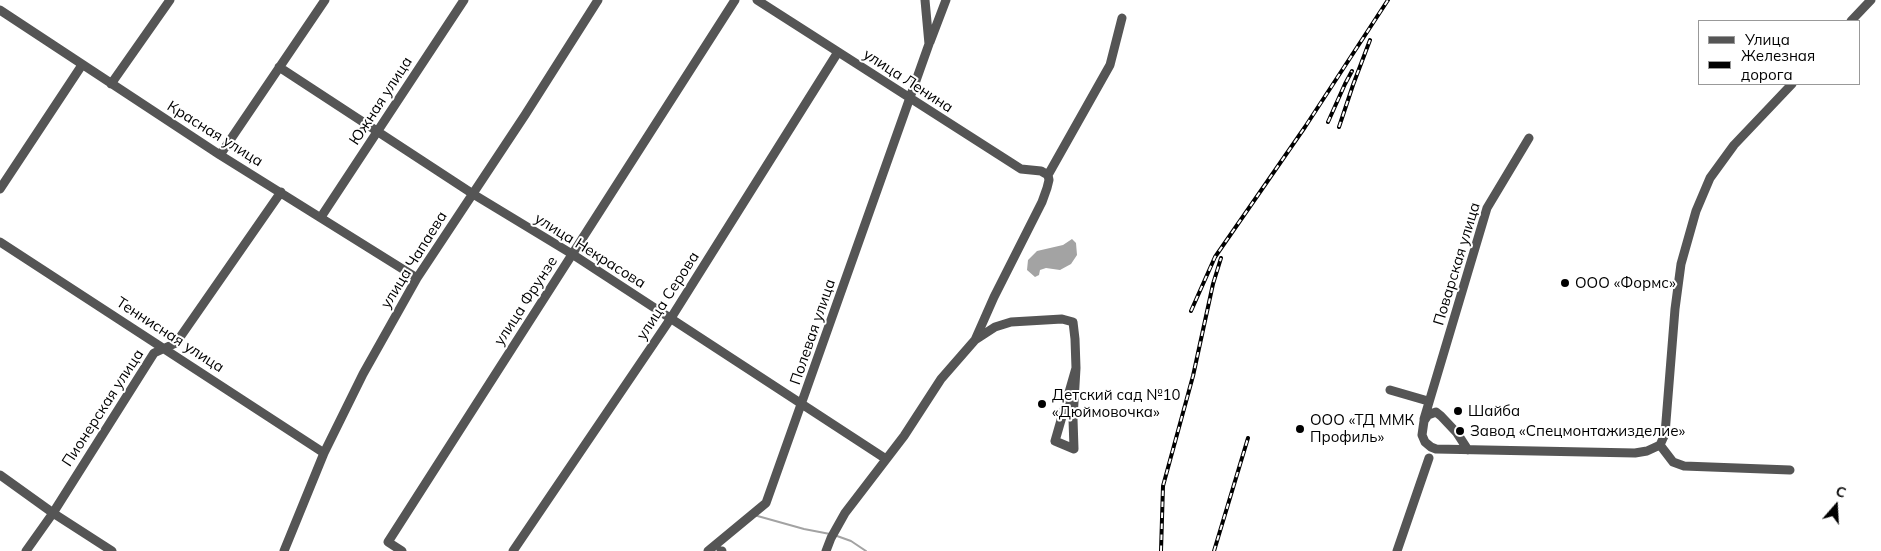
<!DOCTYPE html>
<html>
<head>
<meta charset="utf-8">
<style>
	body { margin:0 }
	#map { position:relative; width:1881px; height:551px; overflow:hidden; background:#fff; font-family:Mulish,sans-serif }
	canvas { display:block }
	.legend { position:absolute; left:1698px; top:20px; width:162px; height:65px; box-sizing:border-box; background:#fff; border:1px solid #999; margin:0; padding:6px 9px; list-style:none; font-size:15px; color:#000 }
	.legend li { display:flex; align-items:center; gap:10px; height:25px }
	.legend b { width:25px; border:1px solid #999 }
	.north { position:absolute; left:1811px; top:481px; width:50px; height:50px; -webkit-text-stroke:4px #fff; paint-order:stroke; rotate:19deg; font-size:14px; font-weight:700; line-height:20px; text-align:center; color:#000 }
	.north::after { content:''; display:block; margin:auto; width:18px; height:22px; background:#000; clip-path:polygon(50% 0,100% 100%,50% 72%,0 100%) }
</style>
</head>
<body>
<div id="map">
<canvas width="1881" height="551"></canvas>
<ul class="legend">
<li><b style="height:6px;background:#555"></b>Улица</li>
<li><b style="height:6px;background:#000"></b>Железная дорога</li>
</ul>
<div class="north">С</div>
</div>
<script>
const c = document.querySelector('canvas').getContext('2d');
c.lineJoin = 'round';
function paint(path, color) { c.fillStyle = color; c.fill(path, 'evenodd'); }
const toPath = rows => new Path2D(rows.map(r => 'M' + r).join(''));
function stroke(path, color, width, dash) { c.strokeStyle = color; c.lineWidth = width; c.lineCap = dash ? 'butt' : 'round'; c.setLineDash(dash || []); c.stroke(path); }
function label(font, color, halo, rows, align = 'center') {
  c.font = font + ' Mulish,sans-serif'; c.lineWidth = 4; c.setLineDash([]); c.textBaseline = 'middle'; c.strokeStyle = halo; c.fillStyle = color; for (const [text, x, y, turn = 0] of rows) {
    c.save(); c.translate(x, y); c.rotate((+turn || 0) * Math.PI / 180); c.textAlign = isNaN(turn) ? turn : align; if (halo) c.strokeText(text, 0, 0); c.fillText(text, 0, 0); c.restore();
  }
}
paint(toPath([
	[1072,239,1076,243,1077,255,1071,264,1060,270,1046,268,1040,270,1039,275,1035,277,1027,270,1028,260,1037,251,1063,245]
]), '#a3a3a3');
stroke(toPath([
	[754,515,804,529,830,534],
	[837,536,851,541,866,551]
]), '#a3a3a3', 2);
stroke(toPath([
	[757,0,1021,169,1041,171,1048,175],
	[0,10,220,155,417,278],
	[1851,21,1871,0],
	[930,42,946,0],
	[279,67,473,194,572,254,886,459],
	[111,84,170,0],
	[220,155,325,0],
	[0,189,82,65],
	[321,217,464,0],
	[0,242,324,453],
	[975,340,995,327,1011,322,1062,319,1073,322,1075,339,1076,368,1073,419,1074,449,1055,441,1076,368],
	[1390,390,1428,401],
	[1424,419,1487,208,1529,138],
	[1660,445,1673,462,1684,466,1790,470],
	[1468,450,1457,433,1441,416,1436,412,1428,415,1424,421,1422,435,1425,442,1431,447,1436,449,1635,453,1647,451,1660,445,1665,434,1675,309,1681,264,1696,211,1710,178,1734,145,1792,84],
	[0,475,53,513,112,551],
	[26,551,53,513,154,353,176,343,281,192],
	[284,551,324,453,363,374,417,278,525,115,598,0],
	[402,551,388,542,735,0],
	[513,551,671,318,838,52],
	[708,551,766,503,929,44,925,0],
	[721,551,722,551],
	[826,551,831,538,845,513,904,436,941,379,975,340,994,297,1042,202,1047,188,1049,180,1048,175,1110,65,1122,18],
	[1397,551,1429,458]
]), '#555', 9);
const rail = toPath([
	[1328,122,1345,84,1352,71],
	[1339,127,1353,85,1370,40],
	[1191,311,1215,257,1305,127,1388,0],
	[1161,551,1163,486,1193,376,1213,284,1221,258],
	[1214,551,1248,438]
]);
stroke(rail, '#000', 4);
stroke(rail, '#fff', 2, [5.5]);
for (const [x, y, r, color] of [
	[1565,283,5,"#000"],
	[1042,404,5,"#000"],
	[1458,411,5,"#000"],
	[1300,429,5,"#000"],
	[1460,431,5,"#000"]
]) { const dot = new Path2D(); dot.arc(x, y, r, 0, 2 * Math.PI); c.fillStyle = color; c.fill(dot); stroke(dot, '#fff', 2); }
label('15px', '#000', '#fff', [
	["улица Ленина",908,81,33],
	["Южная улица",381,101,-57],
	["Красная улица",215,134,32],
	["улица Некрасова",590,251,32],
	["улица Чапаева",414,260,-58],
	["Поварская улица",1457,264,-73],
	["улица Серова",668,296,-57],
	["улица Фрунзе",526,301,-57],
	["Полевая улица",813,332,-71],
	["Теннисная улица",170,335,33],
	["Пионерская улица",103,408,-57]
]);
label('15px', '#000', '#fff', [
	["ООО «Формс»",1575,283],
	["Детский сад №10",1052,395],
	["«Дюймовочка»",1052,412],
	["Шайба",1468,411],
	["ООО «ТД ММК",1310,420],
	["Профиль»",1310,437],
	["Завод «Спецмонтажизделие»",1470,431]
], 'left');
</script>
</body>
</html>
